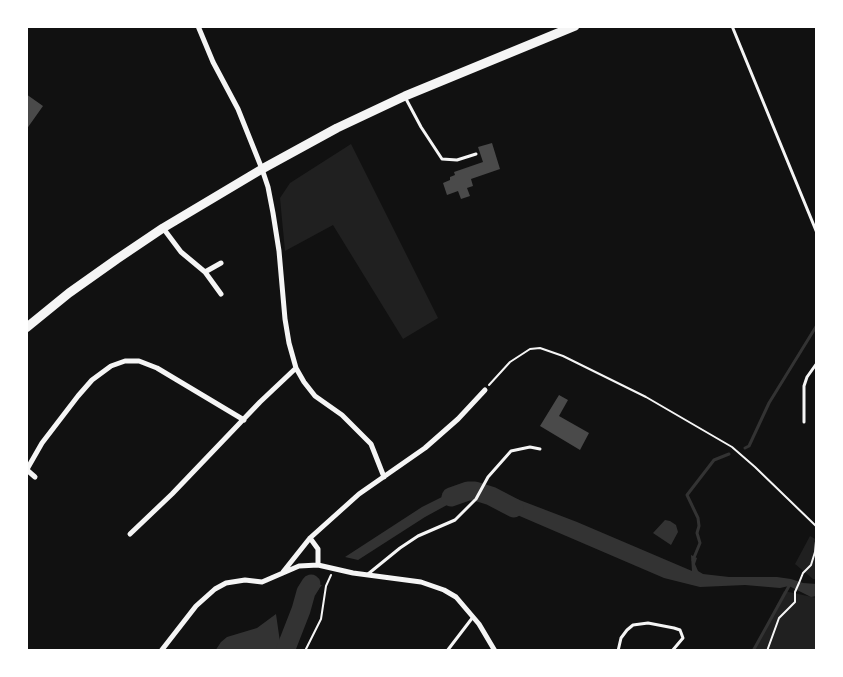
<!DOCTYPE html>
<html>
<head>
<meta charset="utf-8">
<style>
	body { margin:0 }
	#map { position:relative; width:843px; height:677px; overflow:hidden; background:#111; font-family:Commissioner,sans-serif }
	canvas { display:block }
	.frame { position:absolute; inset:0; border:28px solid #fff; pointer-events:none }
</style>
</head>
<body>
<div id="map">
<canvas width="843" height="677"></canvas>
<div class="frame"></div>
</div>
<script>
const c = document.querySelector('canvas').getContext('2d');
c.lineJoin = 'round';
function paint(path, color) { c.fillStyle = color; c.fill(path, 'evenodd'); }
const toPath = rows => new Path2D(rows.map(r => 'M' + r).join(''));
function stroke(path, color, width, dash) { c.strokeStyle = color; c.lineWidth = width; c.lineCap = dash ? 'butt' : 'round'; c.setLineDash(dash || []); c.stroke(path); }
paint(toPath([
	[351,144,438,318,403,339,333,225,285,251,280,198,290,183],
	[810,536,817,540,817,579,813,579,795,564],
	[784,591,817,598,817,651,753,651]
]), '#202020');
paint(toPath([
	[471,487,479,487,468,499,447,505,425,517,358,560,345,557,422,507,444,496,463,488],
	[496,491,577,522,692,571,691,555,697,558,695,564,698,571,703,574,729,577,777,577,791,579,803,583,817,584,817,596,811,597,789,586,780,588,745,585,700,587,664,578,487,502],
	[665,520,670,521,676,525,678,532,671,545,653,533],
	[311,584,322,585,307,603,305,609,295,605,295,599,299,595,298,587],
	[276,614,280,642,276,651,215,651,221,642,227,637,257,628]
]), '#333');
stroke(toPath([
	[745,448,749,446,769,403,817,325],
	[693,560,700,543,697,533,699,526,698,518,687,495,714,460,729,454],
	[753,651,789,586]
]), '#333', 3);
stroke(toPath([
	[451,497,468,491,475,491,491,496,514,508],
	[285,651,301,610,306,592,311,584]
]), '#333', 19);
paint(toPath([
	[26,94,43,106,26,130],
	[492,143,500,169,471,179,473,186,467,188,470,196,461,199,458,191,447,195,443,183,450,180,450,177,455,175,454,172,483,162,478,147],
	[559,395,568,400,559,416,589,433,580,450,540,426]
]), '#4a4a4a');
stroke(toPath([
	[489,385,510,362,530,349,540,348,563,356,646,397,732,447,755,467,817,527],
	[305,651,321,619,326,586,331,575],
	[767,651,779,618,795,602,795,592,799,583,803,573,811,565,815,552,817,530]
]), '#f5f5f5', 2);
stroke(toPath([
	[732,26,817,233],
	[405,97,421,127,442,159,457,160,476,154],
	[804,422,804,386,807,377,817,363],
	[368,574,400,548,418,536,455,520,476,499,488,477,511,451,530,447,540,449],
	[447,651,473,617],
	[618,651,621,638,627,630,633,625,648,623,674,628,680,630,683,638,672,651]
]), '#f5f5f5', 3);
stroke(toPath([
	[198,26,213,62,238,109,262,169,268,187,273,213,279,251,285,319,289,343,296,368,304,382,315,396,342,415,371,444,384,477],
	[163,228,181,252,205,272,221,294],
	[205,272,221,263],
	[27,470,35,477],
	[26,471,42,443,78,396,92,380,111,366,125,361,139,361,157,368,244,420],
	[130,534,172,494,260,402,296,368],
	[310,538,318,549,318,565],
	[283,572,310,538,359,494,425,448,458,419,485,390],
	[161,651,196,606,215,589,226,583,245,580,262,582,299,566,318,565,353,573,421,582,444,590,456,597,479,624,495,651]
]), '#f5f5f5', 5);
stroke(toPath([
	[26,328,69,293,117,259,163,228,262,169,337,128,405,96,575,26]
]), '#f5f5f5', 9);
</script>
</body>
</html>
